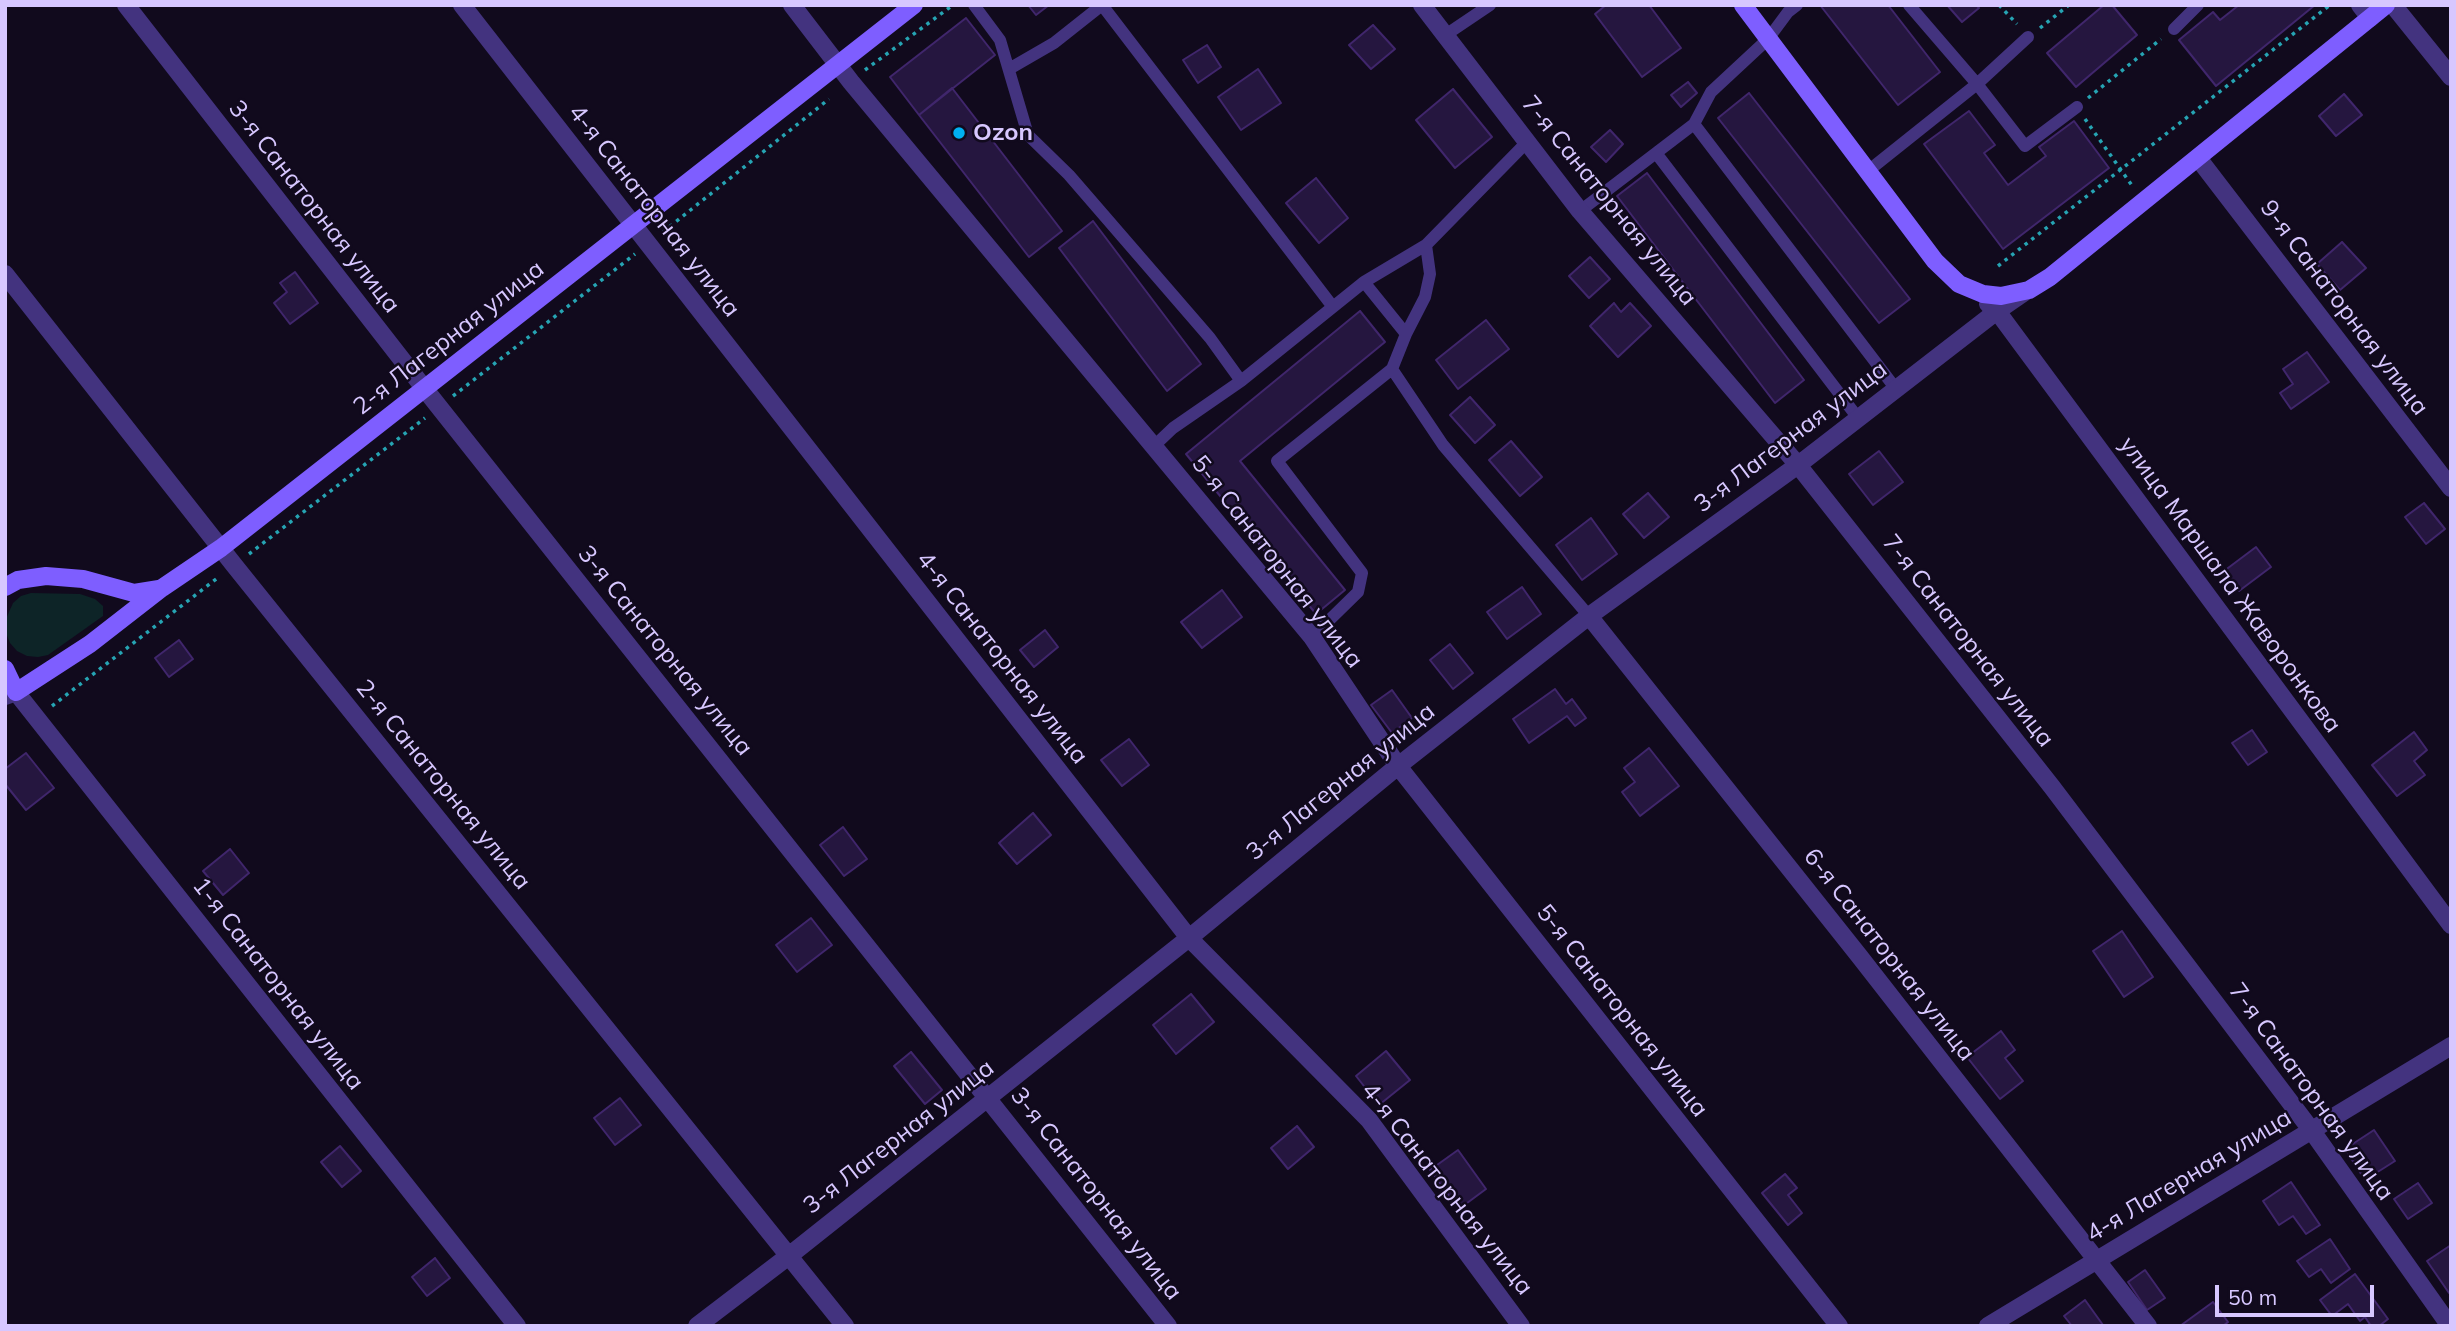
<!DOCTYPE html>
<html>
<head>
<meta charset="utf-8">
<style>
	body { margin:0 }
	#map { position:relative; width:2456px; height:1331px; overflow:hidden; background:#110a1d; font-family:Mulish,sans-serif }
	canvas { display:block }
	.frame { position:absolute; inset:0; border:7px solid #d7c7ff; pointer-events:none }
	.scale { position:absolute; left:2215px; top:1285px; width:159px; height:32px; box-sizing:border-box; border:4px solid #d7c7ff; border-top:0; padding-left:9px; font-size:21px; line-height:24px; white-space:nowrap; color:#d7c7ff; -webkit-text-stroke:5px #110a1d; paint-order:stroke }
</style>
</head>
<body>
<div id="map">
<canvas width="2456" height="1331"></canvas>
<div class="frame"></div>
<div class="scale">50 m</div>
</div>
<script>
const c = document.querySelector('canvas').getContext('2d');
c.lineJoin = 'round';
function paint(path, color) { c.fillStyle = color; c.fill(path, 'evenodd'); }
const toPath = rows => new Path2D(rows.map(r => 'M' + r).join(''));
function stroke(path, color, width, dash) { c.strokeStyle = color; c.lineWidth = width; c.lineCap = dash ? 'butt' : 'round'; c.setLineDash(dash || []); c.stroke(path); }
function label(font, color, halo, rows, align = 'center') {
  c.font = font + ' Mulish,sans-serif'; c.lineWidth = 5; c.setLineDash([]); c.textBaseline = 'middle'; c.strokeStyle = halo; c.fillStyle = color; for (const [text, x, y, turn = 0] of rows) {
    c.save(); c.translate(x, y); c.rotate((+turn || 0) * Math.PI / 180); c.textAlign = isNaN(turn) ? turn : align; if (halo) c.strokeText(text, 0, 0); c.fillText(text, 0, 0); c.restore();
  }
}
paint(toPath([
	[31,593,80,594,95,599,103,606,103,616,48,655,38,657,27,656,17,651,10,643,6,633,5,621,13,603,21,596]
]), '#0d2427');
const building = toPath([
	[1028,5,1049,5,1036,15,1028,5],
	[1606,5,1649,5,1681,48,1642,77,1595,14,1606,5],
	[1820,5,1888,5,1940,72,1898,105,1820,5],
	[1947,5,1976,5,1979,8,1962,22,1947,5],
	[2104,5,2112,5,2137,35,2076,87,2047,53,2104,5],
	[2239,5,2315,5,2216,86,2179,40,2213,12,2220,20,2239,5],
	[966,18,995,55,919,115,890,77,966,18],
	[1373,25,1395,49,1371,69,1349,45,1373,25],
	[1207,45,1221,67,1198,83,1183,60,1207,45],
	[1258,69,1281,103,1241,130,1218,97,1258,69],
	[1688,82,1697,93,1681,107,1671,95,1688,82],
	[952,88,1062,231,1029,257,919,115,952,88],
	[1453,89,1492,137,1455,168,1416,120,1453,89],
	[1749,93,1910,299,1879,323,1718,118,1749,93],
	[2344,94,2362,115,2336,136,2319,116,2344,94],
	[1969,111,1995,145,1984,153,2008,185,2046,156,2039,147,2074,121,2109,168,2003,249,1924,144,1969,111],
	[1610,130,1623,144,1606,162,1591,147,1610,130],
	[1647,173,1804,380,1775,403,1617,196,1647,173],
	[1316,178,1348,218,1319,243,1286,203,1316,178],
	[1093,221,1201,364,1167,391,1059,248,1093,221],
	[2342,242,2366,268,2340,290,2317,264,2342,242],
	[1590,257,1610,279,1589,298,1569,276,1590,257],
	[295,272,318,303,290,324,274,303,287,292,280,283,295,272],
	[1614,303,1621,312,1630,303,1651,326,1618,357,1590,326,1614,303],
	[1360,311,1385,342,1240,461,1345,590,1316,614,1186,454,1360,311],
	[1486,320,1509,349,1458,389,1436,360,1486,320],
	[2307,352,2329,382,2291,409,2280,393,2293,384,2283,369,2307,352],
	[1470,397,1495,425,1475,443,1450,415,1470,397],
	[1511,441,1542,477,1520,496,1489,460,1511,441],
	[1879,451,1903,482,1873,505,1849,474,1879,451],
	[1648,493,1669,517,1644,538,1623,514,1648,493],
	[2424,503,2445,529,2426,544,2405,517,2424,503],
	[1591,518,1617,554,1582,580,1556,545,1591,518],
	[2256,547,2271,567,2239,591,2224,571,2256,547],
	[1522,587,1541,614,1507,639,1487,612,1522,587],
	[1222,590,1242,617,1202,648,1181,622,1222,590],
	[1045,630,1058,647,1034,667,1020,650,1045,630],
	[179,640,193,659,169,677,155,658,179,640],
	[1450,644,1473,673,1453,689,1430,660,1450,644],
	[1555,689,1566,704,1572,699,1586,718,1575,726,1567,716,1529,743,1513,719,1555,689],
	[1392,690,1412,718,1392,733,1371,705,1392,690],
	[2252,730,2267,752,2248,765,2232,743,2252,730],
	[2414,732,2427,750,2414,761,2425,775,2397,796,2372,765,2414,732],
	[1129,739,1149,765,1122,786,1101,760,1129,739],
	[1649,748,1679,786,1640,816,1622,792,1635,782,1624,768,1649,748],
	[26,753,54,788,26,810,5,784,5,769,26,753],
	[1033,813,1051,835,1017,864,999,843,1033,813],
	[843,827,867,859,844,876,820,845,843,827],
	[230,849,249,873,223,895,203,871,230,849],
	[811,918,832,945,797,972,776,945,811,918],
	[2122,931,2153,977,2124,997,2093,951,2122,931],
	[1191,994,1214,1022,1176,1054,1153,1025,1191,994],
	[2001,1031,2015,1050,2005,1058,2023,1081,2000,1099,1967,1057,2001,1031],
	[1386,1051,1410,1080,1379,1105,1356,1076,1386,1051],
	[911,1052,942,1090,925,1104,894,1066,911,1052],
	[620,1098,641,1125,615,1145,594,1118,620,1098],
	[1297,1126,1314,1147,1288,1169,1271,1148,1297,1126],
	[2374,1130,2395,1161,2365,1180,2345,1149,2374,1130],
	[340,1146,361,1171,342,1187,321,1162,340,1146],
	[1458,1150,1486,1189,1459,1209,1430,1170,1458,1150],
	[1785,1174,1797,1188,1788,1195,1802,1213,1788,1225,1762,1193,1785,1174],
	[2291,1182,2320,1225,2306,1234,2293,1216,2279,1225,2263,1201,2291,1182],
	[2418,1183,2432,1203,2408,1219,2394,1199,2418,1183],
	[2330,1239,2350,1269,2331,1283,2321,1269,2309,1277,2297,1261,2330,1239],
	[2451,1245,2451,1292,2449,1293,2427,1261,2451,1245],
	[435,1258,450,1278,427,1296,412,1277,435,1258],
	[2145,1270,2165,1298,2147,1310,2128,1282,2145,1270],
	[2355,1274,2388,1319,2379,1326,2371,1326,2365,1317,2360,1321,2348,1304,2332,1316,2320,1300,2355,1274],
	[2085,1300,2103,1325,2101,1326,2072,1326,2064,1316,2085,1300],
	[2213,1302,2228,1322,2223,1326,2180,1326,2213,1302]
]);
paint(building, '#25163f');
stroke(building, '#40266c', 2);
stroke(toPath([
	[1999,5,2017,24],
	[2040,28,2069,5],
	[865,70,953,5],
	[2088,98,2161,39],
	[2085,119,2133,187],
	[663,232,829,99],
	[1998,266,2330,5],
	[453,396,635,254],
	[249,554,425,418],
	[52,706,220,576]
]), '#26a4b3', 3.5, [3.5, 5]);
stroke(toPath([
	[974,5,1000,40,1028,135,1069,175,1210,338,1241,381],
	[1102,5,1333,307],
	[1797,5,1788,12,1768,39,1711,92,1694,124,1896,389],
	[1909,5,1977,84,2028,37],
	[2174,29,2198,5],
	[1444,36,1490,5],
	[1009,69,1054,43,1102,5],
	[1656,153,1858,418],
	[1868,171,1977,84,2025,146,2077,107],
	[1580,211,1694,124],
	[1426,245,1527,142],
	[1364,282,1426,245,1430,274,1425,297,1406,334],
	[1153,447,1173,428,1241,381,1364,282,1406,334,1392,369],
	[1312,637,1358,592,1362,573,1277,461,1392,369,1443,445,1589,616]
]), '#43337f', 12);
stroke(toPath([
	[126,5,424,388,1168,1326],
	[462,5,1189,938,1369,1120,1521,1326],
	[792,5,851,82,1312,637,1398,766,1839,1326],
	[1422,5,1580,211,1798,465,2052,787,2312,1131,2450,1326],
	[2360,5,2370,18],
	[2393,5,2451,77],
	[2198,158,2451,488],
	[5,274,234,565,845,1326],
	[1988,304,1997,311,2451,925],
	[1589,616,1860,957,2148,1326],
	[5,696,16,692,517,1326],
	[697,1326,790,1255,1189,938,1398,766,1589,616,1798,465,1997,311,2026,291],
	[1988,1326,2451,1046]
]), '#43337f', 18);
stroke(toPath([
	[1743,5,1935,261,1959,284,1983,294,2001,296,2029,290,2050,277,2386,5],
	[5,587,18,580,46,576,83,579,134,593,159,589],
	[5,669,16,692,90,644,162,588,221,548,914,5]
]), '#7e5eff', 18);
for (const [x, y, r, color] of [
	[959,133,7,"#00b0f2"]
]) { const dot = new Path2D(); dot.arc(x, y, r, 0, 2 * Math.PI); c.fillStyle = color; c.fill(dot); stroke(dot, '#110a1d', 2.5); }
label('bold 24px', '#d7c7ff', '#110a1d', [
	["Ozon",973,133]
], 'left');
label('24px', '#d7c7ff', '#110a1d', [
	["7-я Санаторная улица",1609,201,51],
	["3-я Санаторная улица",314,207,52],
	["4-я Санаторная улица",654,211,52],
	["9-я Санаторная улица",2344,308,53],
	["2-я Лагерная улица",449,338,-38],
	["3-я Лагерная улица",1791,437,-37],
	["5-я Санаторная улица",1277,562,52],
	["улица Маршала Жаворонкова",2230,585,54],
	["7-я Санаторная улица",1968,641,52],
	["3-я Санаторная улица",665,651,51],
	["4-я Санаторная улица",1002,658,52],
	["3-я Лагерная улица",1341,782,-39],
	["2-я Санаторная улица",443,785,51],
	["6-я Санаторная улица",1889,955,52],
	["1-я Санаторная улица",278,984,52],
	["5-я Санаторная улица",1622,1011,52],
	["7-я Санаторная улица",2311,1092,54],
	["3-я Лагерная улица",899,1137,-38],
	["4-я Лагерная улица",2189,1176,-31],
	["4-я Санаторная улица",1447,1189,52],
	["3-я Санаторная улица",1096,1194,52]
]);
</script>
</body>
</html>
